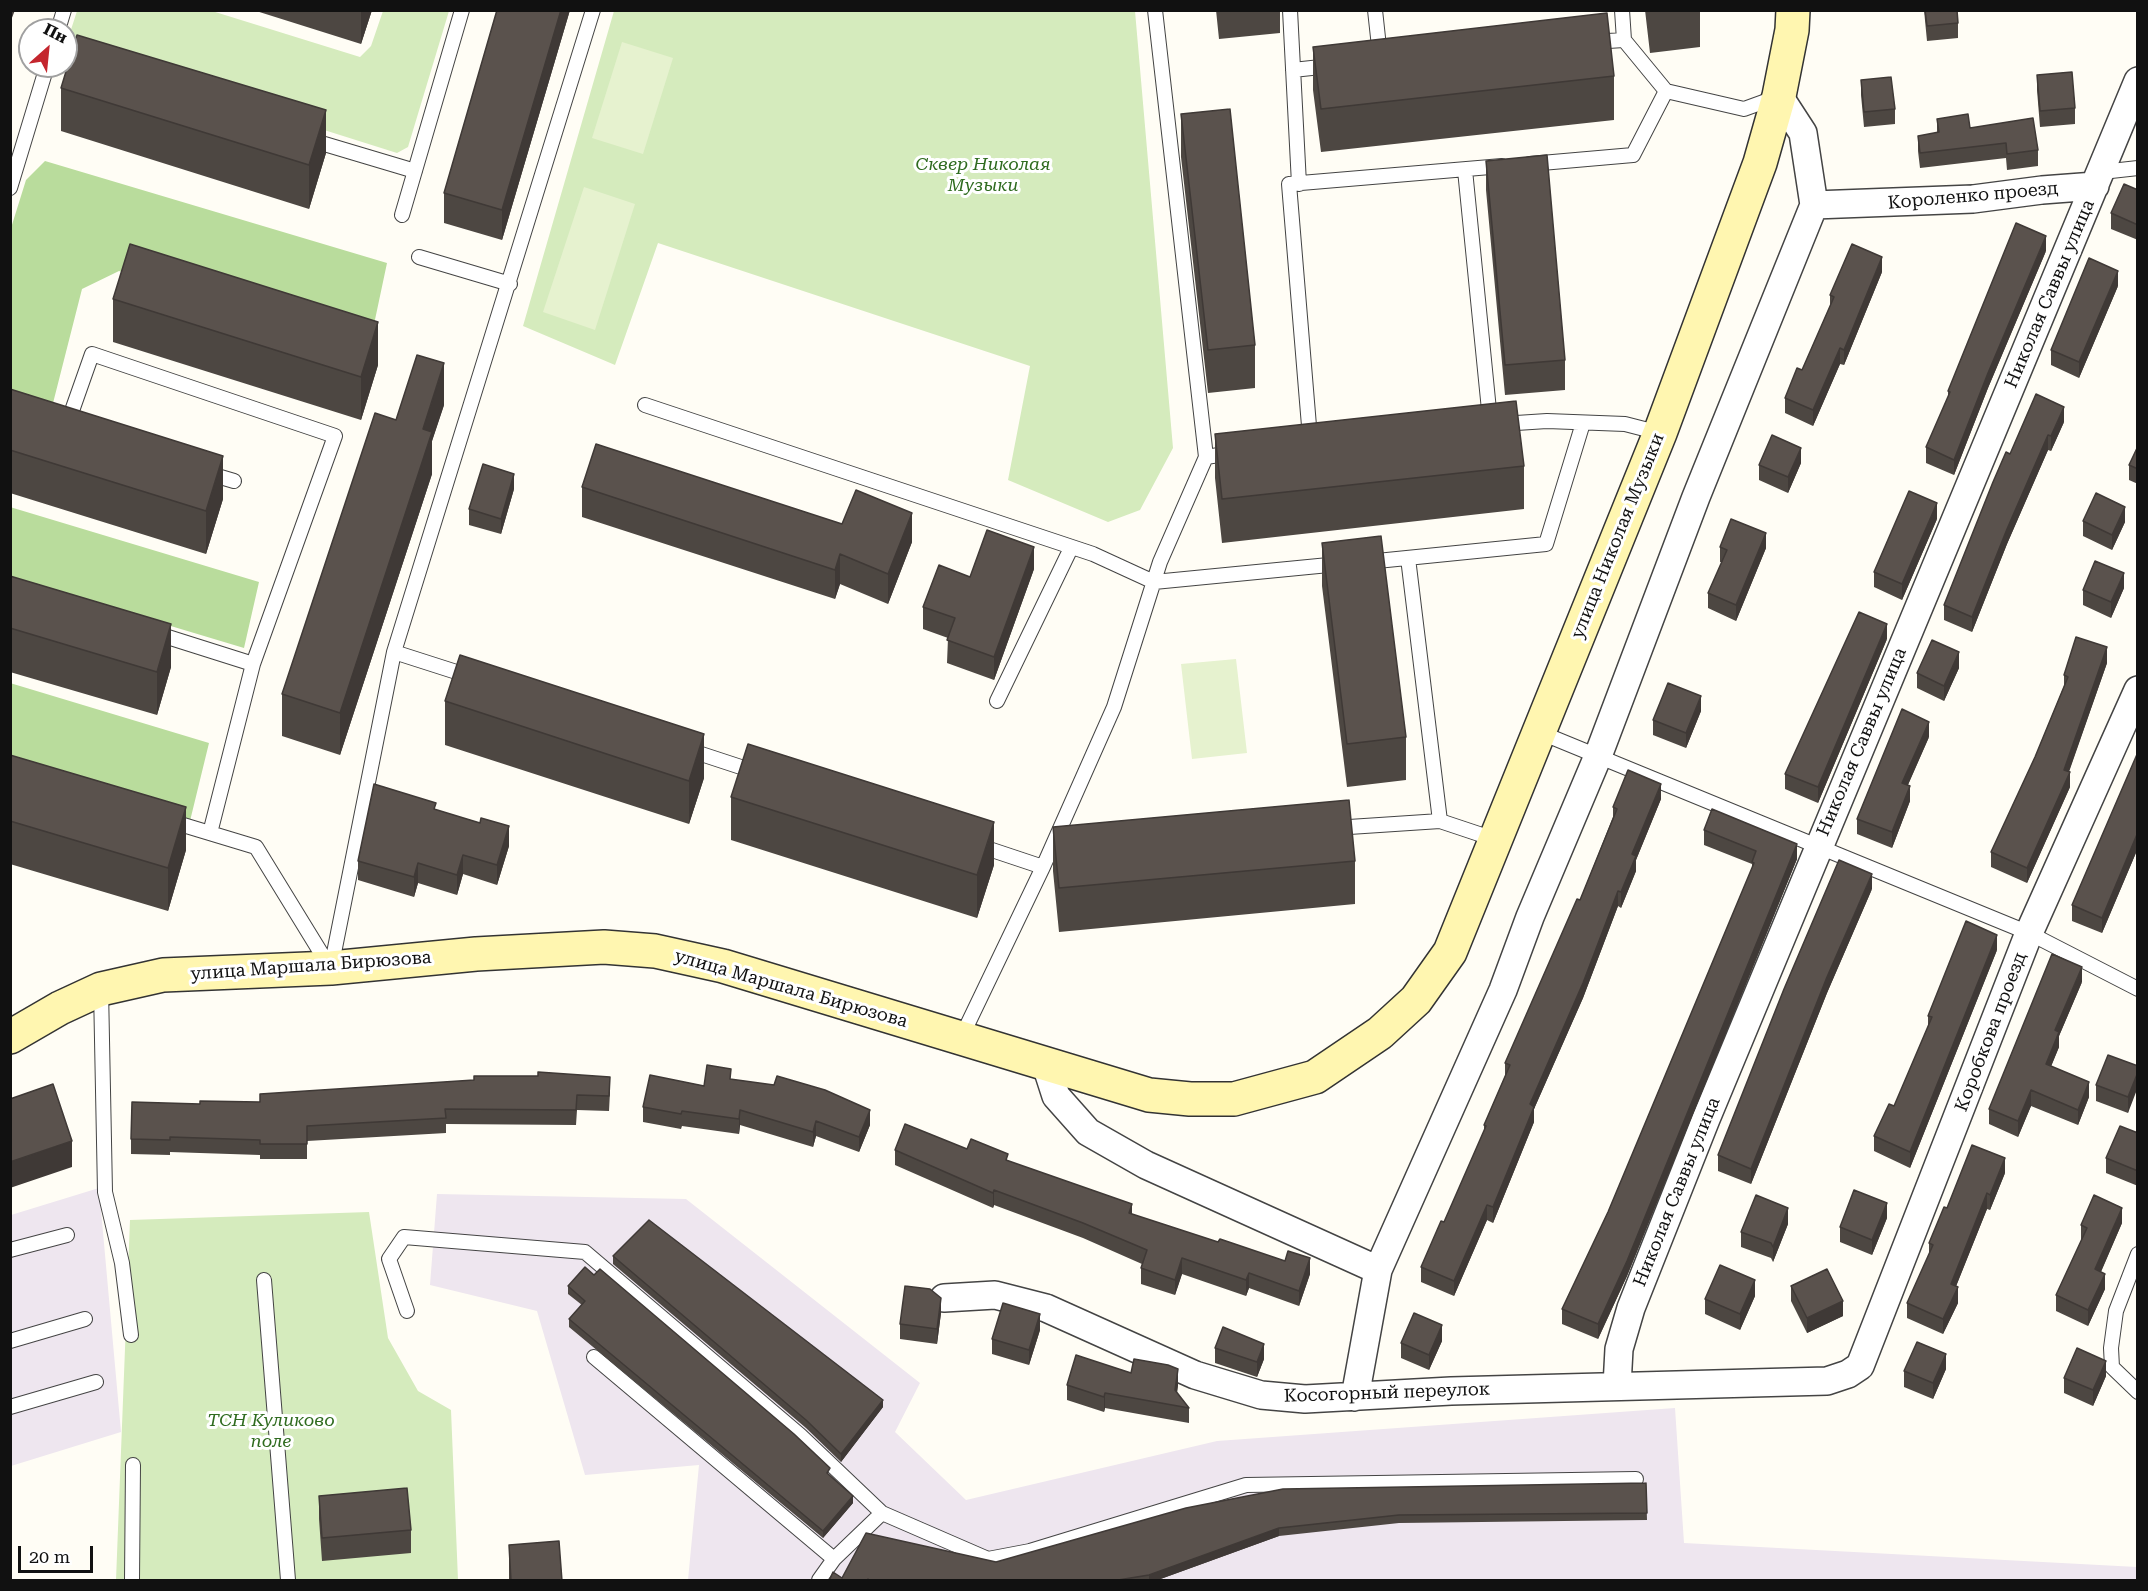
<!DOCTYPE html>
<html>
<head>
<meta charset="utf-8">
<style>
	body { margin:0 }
	#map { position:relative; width:2148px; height:1591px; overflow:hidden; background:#fffdf5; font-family:"Roboto Serif",serif }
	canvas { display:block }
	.frame { position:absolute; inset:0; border:12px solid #111; pointer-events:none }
	.north { position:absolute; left:18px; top:18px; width:60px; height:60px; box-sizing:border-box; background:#fff; border:2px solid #a0a0a0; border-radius:50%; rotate:27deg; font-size:16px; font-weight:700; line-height:24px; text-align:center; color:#111 }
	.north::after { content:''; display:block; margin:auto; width:21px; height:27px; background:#c4262e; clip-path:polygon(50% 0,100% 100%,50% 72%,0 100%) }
	.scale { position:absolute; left:18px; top:1546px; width:75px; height:27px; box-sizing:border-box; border:3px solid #111; border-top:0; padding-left:8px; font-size:18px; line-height:21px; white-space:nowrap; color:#111; -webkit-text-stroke:4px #fff; paint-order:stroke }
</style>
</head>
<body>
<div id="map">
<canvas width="2148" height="1591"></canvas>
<div class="frame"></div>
<div class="north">Пн</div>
<div class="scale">20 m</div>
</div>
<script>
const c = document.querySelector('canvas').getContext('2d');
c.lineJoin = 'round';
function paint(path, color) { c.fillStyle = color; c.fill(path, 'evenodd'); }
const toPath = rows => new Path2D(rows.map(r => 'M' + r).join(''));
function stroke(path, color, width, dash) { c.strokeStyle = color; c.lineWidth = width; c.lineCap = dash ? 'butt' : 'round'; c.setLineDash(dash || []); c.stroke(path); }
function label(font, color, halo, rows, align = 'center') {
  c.font = font + ' "Roboto Serif",serif'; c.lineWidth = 6; c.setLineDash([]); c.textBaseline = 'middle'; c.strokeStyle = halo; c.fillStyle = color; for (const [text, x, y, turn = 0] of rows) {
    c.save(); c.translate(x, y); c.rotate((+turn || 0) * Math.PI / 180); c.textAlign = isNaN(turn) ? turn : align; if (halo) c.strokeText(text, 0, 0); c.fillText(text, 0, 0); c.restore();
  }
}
paint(toPath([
	[99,1188,121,1432,11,1466,11,1215],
	[437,1194,686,1199,920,1383,895,1432,966,1500,1217,1441,1675,1408,1684,1543,2137,1567,2137,1580,688,1580,699,1465,585,1475,537,1311,430,1285]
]), '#eee6ef');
paint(toPath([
	[77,11,212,11,360,57,371,46,383,11,449,11,408,147,397,153,77,52,68,39],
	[614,11,1135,11,1173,448,1140,510,1108,522,1008,480,1030,366,658,243,615,365,523,326],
	[369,1212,388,1338,418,1391,451,1410,458,1580,116,1580,130,1220]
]), '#d5ebbd');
paint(toPath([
	[45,161,387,263,369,348,119,271,82,289,51,411,11,399,11,228,26,180],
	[10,507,259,582,244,648,11,578],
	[10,683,209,743,190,821,11,763]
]), '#b9dc9c');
paint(toPath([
	[622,42,673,58,643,154,592,138],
	[584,187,635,204,595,330,543,312],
	[1236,659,1247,753,1192,759,1181,664]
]), '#e6f2cf');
const service = toPath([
	[1155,10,1206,457],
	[1290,10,1299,184],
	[1375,10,1380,56],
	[58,30,64,10],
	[1624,40,1666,91,1744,109,1777,97],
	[1592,42,1624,40,1622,10],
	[1293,70,1330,66],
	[311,140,415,171],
	[1530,164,1633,155,1666,91],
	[1465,170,1490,420],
	[2102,172,2138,168],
	[10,188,47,66],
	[402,215,462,10],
	[419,257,510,284],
	[645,405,1093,554,1154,582,1339,564],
	[1501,424,1547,421,1625,424,1660,433],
	[67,425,92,354,335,436,253,664,155,633],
	[1314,438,1310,438,1289,184,1502,166],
	[207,473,234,481],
	[1408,558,1440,821],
	[1367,562,1546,544,1583,423],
	[394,652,472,677],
	[997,701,1071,548],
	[1539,732,2029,933,2138,989],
	[686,749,756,772],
	[170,821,256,847,329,966],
	[1334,828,1440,821,1497,840],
	[210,833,253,664],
	[977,845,1043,867],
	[331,968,394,652,593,10],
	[101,989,105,1192,122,1263,131,1335],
	[961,1038,1043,867,1114,707,1160,562,1206,457,1232,453],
	[10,1250,67,1235],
	[2138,1254,2116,1311,2111,1348,2112,1367,2138,1392],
	[264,1280,288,1580],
	[407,1311,389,1259,404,1237,585,1252,800,1435,882,1513,988,1559,1030,1551,1246,1485,1636,1479],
	[10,1341,85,1319],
	[594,1357,834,1559],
	[10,1407,96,1382],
	[132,1580,133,1465],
	[819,1580,834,1559,882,1513]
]);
const minor = toPath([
	[1814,205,1973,199,2042,190,2095,186],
	[1046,1065,1056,1096,1088,1132,1146,1165,1378,1270],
	[944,1298,995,1295,1046,1308,1195,1375,1261,1395,1305,1399,1451,1391,1827,1381,1848,1374,1860,1366,2029,933,2138,690],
	[1617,1386,1619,1349,1631,1308,1706,1119,2138,81],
	[1355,1397,1378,1270,1503,990,1530,917,1598,756,1696,497,1814,205,1803,133,1779,96]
]);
const secondary = toPath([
	[10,1037,60,1008,101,989,163,975,331,968,476,954,604,947,655,951,723,966,1149,1095,1190,1099,1234,1099,1315,1077,1380,1033,1416,1000,1450,952,1660,433,1760,163,1779,96,1792,30,1793,10]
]);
stroke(service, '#444', 16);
stroke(minor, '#444', 30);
stroke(secondary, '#333', 36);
stroke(service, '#fff', 14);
stroke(minor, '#fff', 27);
stroke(secondary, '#fff6b0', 33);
paint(toPath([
	[253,10,372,10,361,44],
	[497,10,570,10,502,240,444,223,444,193],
	[1216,10,1280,10,1280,33,1219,39],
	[1645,10,1700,10,1700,47,1650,53],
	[1924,10,1957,10,1958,23,1958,38,1927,41],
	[1313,47,1614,76,1614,120,1321,152,1313,90],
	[2037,75,2075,108,2075,124,2040,127,2037,90],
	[1861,80,1895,109,1895,124,1864,127,1861,95],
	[61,88,326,153,309,209,61,131],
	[1181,114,1255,345,1255,388,1208,393,1181,157],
	[1937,119,1970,128,2038,150,2038,166,2007,170,2006,158,1920,168,1918,151,1918,136,1937,133],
	[1486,161,1565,360,1565,390,1505,395,1486,190],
	[2138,190,2138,240,2111,229,2111,213],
	[2046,251,1988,388,1954,475,1926,463,1926,447,1948,398,1948,391],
	[1882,272,1844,365,1840,364,1813,426,1785,413,1785,398,1802,370,1830,306,1830,295],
	[2118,286,2079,378,2051,365,2051,350],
	[113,299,378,365,361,420,113,342],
	[10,389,223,499,206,554,10,493],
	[444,405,432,441,432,474,340,755,282,736,282,694,396,420],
	[2064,422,2051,451,2048,450,2007,544,1972,632,1944,620,1944,605,2010,454],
	[1215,434,1524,466,1524,509,1222,543,1215,478],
	[2138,446,2138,484,2129,480,2129,465],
	[1801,463,1788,493,1759,480,1759,465],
	[582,487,842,524,912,542,888,604,840,584,835,599,582,517],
	[514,489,501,534,469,525,469,509],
	[1937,519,1902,600,1874,587,1874,572],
	[2083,521,2125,522,2112,550,2083,536],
	[1322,543,1406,737,1406,780,1347,787,1322,586],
	[1720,547,1766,548,1736,621,1708,608,1708,593,1722,562,1720,562],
	[1034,569,994,680,947,663,948,638,923,629,923,607,970,577],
	[10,576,171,667,157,715,10,672],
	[2124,588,2111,618,2083,605,2083,590],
	[1887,639,1818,803,1785,789,1785,774],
	[2107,663,2069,772,2070,787,2027,883,1991,867,1991,852,2035,757,2064,686,2064,675],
	[1959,668,1944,701,1917,688,1917,673],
	[445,701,704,778,689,824,445,745],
	[1701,711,1686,748,1653,735,1653,720],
	[1929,737,1908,785,1910,801,1892,848,1857,834,1857,819],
	[2138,752,2138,848,2102,933,2072,921,2072,905],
	[10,755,186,850,168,911,10,864],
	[731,797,994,865,977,918,731,840],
	[1661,799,1636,860,1636,871,1621,908,1618,906,1583,998,1534,1109,1534,1122,1493,1223,1487,1220,1454,1296,1421,1282,1421,1267,1444,1222,1484,1131,1484,1125,1505,1076,1505,1063,1580,900,1613,817,1613,807],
	[436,810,509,846,497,885,463,874,457,895,418,883,414,897,358,880,358,861],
	[1053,827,1355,861,1355,904,1059,932,1053,871],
	[1704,830,1797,859,1627,1276,1598,1339,1562,1324,1562,1309,1608,1212,1752,868,1752,864,1704,845],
	[1872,889,1827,993,1751,1184,1718,1171,1718,1155],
	[1997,950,1910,1168,1874,1151,1874,1136,1894,1106,1928,1027,1928,1016],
	[2082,982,2059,1036,2059,1047,2051,1066,2089,1097,2078,1125,2031,1106,2018,1137,1989,1124,1989,1109],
	[2138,1066,2128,1113,2096,1101,2096,1085],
	[731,1079,870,1125,859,1152,816,1136,813,1147,740,1125,739,1134,682,1126,681,1129,643,1122,643,1107,704,1086],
	[610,1092,609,1111,577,1110,576,1125,446,1124,446,1133,307,1141,307,1159,260,1159,260,1155,170,1152,170,1155,131,1154,131,1139,260,1102],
	[2138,1133,2138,1186,2106,1173,2106,1158],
	[967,1149,1008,1161,1132,1214,1310,1274,1299,1306,1249,1288,1246,1296,1182,1274,1175,1295,1141,1284,1141,1268,1142,1264,1083,1238,994,1205,993,1208,895,1165,895,1150],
	[2005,1173,1990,1210,1987,1209,1956,1286,1958,1303,1943,1334,1907,1318,1907,1303,1929,1256,1929,1243,1947,1208],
	[1887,1218,1872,1255,1840,1242,1840,1227],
	[2122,1223,2101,1272,2105,1289,2088,1326,2056,1311,2056,1295,2081,1241,2081,1225],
	[1788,1224,1773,1262,1771,1258,1741,1247,1741,1232],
	[613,1256,883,1407,841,1462,806,1428,613,1264],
	[568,1286,830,1476,853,1503,823,1538,569,1327,569,1319,582,1305,568,1294],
	[1791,1286,1843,1316,1807,1333,1791,1301],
	[1755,1296,1740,1330,1705,1314,1705,1299],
	[941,1313,937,1344,900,1339,900,1324],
	[1040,1330,1029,1365,992,1354,992,1339],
	[1442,1341,1429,1370,1401,1358,1401,1343],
	[1215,1348,1264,1359,1257,1377,1215,1363],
	[1946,1369,1933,1399,1904,1387,1904,1371],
	[1131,1373,1178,1385,1177,1393,1189,1408,1189,1423,1105,1408,1104,1412,1067,1400,1067,1385],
	[2106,1376,2093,1406,2064,1393,2064,1378],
	[1646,1483,1647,1520,1399,1523,1279,1536,1155,1581,829,1581,996,1562],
	[319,1496,411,1530,411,1553,322,1561,319,1519],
	[509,1545,562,1581,509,1581]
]), '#4d4742');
paint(toPath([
	[10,10,15,10,10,23],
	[361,10,372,10,361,44],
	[561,10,570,10,502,240,502,210],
	[326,110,326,153,309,209,309,165],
	[2046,236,2046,251,1988,388,1954,475,1954,460,1988,373],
	[1882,257,1882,272,1844,365,1844,350],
	[2118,271,2118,286,2079,378,2079,362],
	[378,322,378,365,361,420,361,377],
	[1840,348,1840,364,1813,426,1813,410],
	[444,363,444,405,432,441,432,474,340,755,340,713,423,429],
	[2064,407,2064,422,2051,451,2051,436],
	[2048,435,2048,450,2007,544,1972,632,1972,617,2007,529],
	[1801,448,1801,463,1788,493,1788,477],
	[223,456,223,499,206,554,206,511],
	[514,474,514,489,501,534,501,519],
	[1937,503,1937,519,1902,600,1902,584],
	[2125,507,2125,522,2112,550,2112,535],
	[912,513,912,542,888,604,888,574],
	[1766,533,1766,548,1736,621,1736,605],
	[1034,547,1034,569,994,680,994,657],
	[840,554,840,584,835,599,835,570],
	[2124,573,2124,588,2111,618,2111,602],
	[171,624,171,667,157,715,157,672],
	[1887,624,1887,639,1818,803,1818,787],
	[2107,647,2107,663,2064,785,2064,770],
	[1959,652,1959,668,1944,701,1944,686],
	[1701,696,1701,711,1686,748,1686,733],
	[1929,722,1929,737,1902,798,1902,783],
	[704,734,704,778,689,824,689,781],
	[2070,772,2070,787,2027,883,2027,868],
	[1661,784,1661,799,1636,860,1636,871,1621,908,1621,892,1632,854],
	[1910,786,1910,801,1892,848,1892,832],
	[186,807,186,850,168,911,168,868],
	[994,822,994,865,977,918,977,875],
	[509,826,509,846,497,885,497,865],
	[2138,832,2138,848,2102,933,2102,918],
	[1797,844,1797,859,1627,1276,1598,1339,1598,1324],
	[463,855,463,874,457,895,457,875],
	[418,863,418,883,414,897,414,877],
	[1872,874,1872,889,1827,993,1751,1184,1751,1169,1827,977],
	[1618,891,1618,906,1583,998,1534,1109,1534,1122,1493,1223,1493,1207,1530,1104],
	[1997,935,1997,950,1910,1168,1910,1152],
	[2082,967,2082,982,2059,1036,2059,1047,2046,1079,2046,1064,2055,1030],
	[2138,1072,2138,1087,2128,1113,2128,1097],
	[2089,1082,2089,1097,2078,1125,2078,1110],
	[2031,1090,2031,1106,2018,1137,2018,1121],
	[740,1110,740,1125,739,1134,739,1119],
	[870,1110,870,1125,859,1152,859,1137],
	[816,1121,816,1136,813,1147,813,1132],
	[72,1141,72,1167,10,1188,10,1162],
	[2005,1158,2005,1173,1990,1210,1990,1195],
	[994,1190,994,1205,993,1208,993,1193],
	[1987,1193,1987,1209,1951,1299,1951,1284],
	[1887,1203,1887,1218,1872,1255,1872,1240],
	[1132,1204,1132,1219,1129,1213],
	[1487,1205,1487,1220,1454,1296,1454,1281],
	[1788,1208,1788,1224,1773,1262,1773,1247],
	[2122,1208,2122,1223,2095,1285,2095,1269],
	[1182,1258,1182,1274,1175,1295,1175,1280],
	[1310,1258,1310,1274,1299,1306,1299,1291],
	[1249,1273,1249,1288,1246,1296,1246,1280],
	[2105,1274,2105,1289,2088,1326,2088,1310],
	[1755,1280,1755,1296,1740,1330,1740,1314],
	[1958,1287,1958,1303,1943,1334,1943,1319],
	[941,1298,941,1313,937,1344,937,1329],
	[1843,1301,1843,1316,1807,1333,1807,1318],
	[1040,1314,1040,1330,1029,1365,1029,1350],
	[1442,1325,1442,1341,1429,1370,1429,1355],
	[1264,1344,1264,1359,1257,1377,1257,1362],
	[1946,1354,1946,1369,1933,1399,1933,1383],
	[2106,1361,2106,1376,2093,1406,2093,1390],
	[1178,1369,1178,1385,1175,1405,1175,1390],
	[1105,1393,1105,1408,1104,1412,1104,1397],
	[883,1400,883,1407,841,1462,841,1454],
	[853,1496,853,1503,823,1538,823,1531],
	[1279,1528,1279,1536,1155,1581,1149,1581,1149,1575]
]), '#3f3936');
const building = toPath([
	[497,10,561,10,502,210,444,193,497,10],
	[1925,10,1957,10,1958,23,1927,26,1925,10],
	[1607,13,1614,76,1321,109,1313,47,1607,13],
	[77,35,326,110,309,165,61,88,77,35],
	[2072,72,2075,108,2040,111,2037,75,2072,72],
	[1891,77,1895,109,1864,112,1861,80,1891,77],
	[1230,109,1255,345,1208,350,1181,114,1230,109],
	[1968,114,1970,128,2033,118,2038,150,2007,154,2006,143,1920,153,1918,136,1939,132,1937,119,1968,114],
	[1547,155,1565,360,1505,365,1486,161,1547,155],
	[2124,184,2138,190,2138,225,2111,213,2124,184],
	[2016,223,2046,236,1988,373,1954,460,1926,447,1950,392,1948,391,2016,223],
	[130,244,378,322,361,377,113,299,130,244],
	[1852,244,1882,257,1844,350,1840,348,1813,410,1785,398,1797,368,1802,370,1834,297,1830,295,1852,244],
	[2089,258,2118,271,2079,362,2051,350,2089,258],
	[417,355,444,363,423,429,432,432,340,713,282,694,375,413,396,420,417,355],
	[10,389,223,456,206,511,10,450,10,389],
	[2036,394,2064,407,2051,436,2048,435,2007,529,1972,617,1944,605,1993,482,2006,452,2010,454,2036,394],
	[1516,401,1524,466,1222,499,1215,434,1516,401],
	[1772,435,1801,448,1788,477,1759,465,1772,435],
	[596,444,842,524,856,490,912,513,888,574,840,554,835,570,582,487,596,444],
	[2138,446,2138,469,2129,465,2138,446],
	[483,464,514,474,501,519,469,509,483,464],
	[1909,491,1937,503,1902,584,1874,572,1909,491],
	[2096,493,2125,507,2112,535,2083,521,2096,493],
	[1731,519,1766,533,1736,605,1708,593,1727,550,1720,547,1731,519],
	[987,530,1034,547,994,657,947,640,955,618,923,607,939,565,970,577,987,530],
	[1381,536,1406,737,1347,744,1322,543,1381,536],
	[2095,561,2124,573,2111,602,2083,590,2095,561],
	[10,576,171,624,157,672,10,628,10,576],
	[1859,612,1887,624,1818,787,1785,774,1859,612],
	[2076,637,2107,647,2064,770,2070,772,2027,868,1991,852,2035,757,2068,677,2064,675,2076,637],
	[1932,640,1959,652,1944,686,1917,673,1932,640],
	[460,655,704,734,689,781,445,701,460,655],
	[1668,683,1701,696,1686,733,1653,720,1668,683],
	[1902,709,1929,722,1902,783,1910,786,1892,832,1857,819,1902,709],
	[748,744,994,822,977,875,731,797,748,744],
	[2138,752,2138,832,2102,918,2072,905,2138,752],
	[10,755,186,807,168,868,10,821,10,755],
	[1628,770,1661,784,1632,854,1636,856,1621,892,1618,891,1583,983,1530,1104,1534,1107,1493,1207,1487,1205,1454,1281,1421,1267,1441,1221,1444,1222,1486,1126,1484,1125,1510,1065,1505,1063,1577,899,1580,900,1617,809,1613,807,1628,770],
	[374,784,436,803,434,809,480,823,481,818,509,826,497,865,463,855,457,875,418,863,414,877,358,861,374,784],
	[1349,800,1355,861,1059,888,1053,827,1349,800],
	[1712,809,1797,844,1627,1261,1598,1324,1562,1309,1608,1212,1754,863,1752,862,1756,851,1704,830,1712,809],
	[1839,860,1872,874,1827,977,1751,1169,1718,1155,1784,989,1839,860],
	[1966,921,1997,935,1910,1152,1874,1136,1889,1104,1894,1106,1932,1017,1928,1016,1966,921],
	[2052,954,2082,967,2055,1030,2059,1032,2046,1064,2089,1082,2078,1110,2031,1090,2018,1121,1989,1109,2052,954],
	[2108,1055,2138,1066,2138,1072,2128,1097,2096,1085,2108,1055],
	[707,1065,731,1069,730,1079,774,1085,777,1076,825,1090,870,1110,859,1137,816,1121,813,1132,740,1110,739,1119,682,1111,681,1114,643,1107,650,1075,704,1086,707,1065],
	[538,1072,610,1077,609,1096,577,1095,576,1110,445,1109,446,1118,307,1126,307,1144,260,1144,260,1140,170,1137,170,1140,131,1139,132,1102,200,1104,200,1101,260,1102,260,1094,474,1080,474,1076,538,1076,538,1072],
	[53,1084,72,1141,10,1162,10,1099,53,1084],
	[905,1124,967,1149,971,1139,1008,1154,1006,1160,1132,1204,1129,1213,1218,1242,1220,1239,1285,1261,1288,1251,1310,1258,1299,1291,1249,1273,1246,1280,1182,1258,1175,1280,1141,1268,1147,1250,1083,1223,994,1190,993,1193,895,1150,905,1124],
	[2120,1126,2138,1133,2138,1171,2106,1158,2120,1126],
	[1972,1145,2005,1158,1990,1195,1987,1193,1951,1284,1958,1287,1943,1319,1907,1303,1933,1245,1929,1243,1944,1207,1947,1208,1972,1145],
	[1854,1190,1887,1203,1872,1240,1840,1227,1854,1190],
	[1756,1195,1788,1208,1773,1247,1771,1243,1741,1232,1756,1195],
	[2094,1195,2122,1208,2095,1269,2105,1274,2088,1310,2056,1295,2087,1228,2081,1225,2094,1195],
	[649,1220,883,1400,841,1454,806,1420,613,1256,649,1220],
	[1720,1265,1755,1280,1740,1314,1705,1299,1720,1265],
	[585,1267,594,1275,600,1269,794,1434,830,1468,827,1473,853,1496,823,1531,569,1319,585,1301,568,1286,585,1267],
	[1827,1269,1843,1301,1807,1318,1791,1286,1827,1269],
	[905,1286,930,1289,941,1298,937,1329,900,1324,905,1286],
	[1003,1303,1040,1314,1029,1350,992,1339,1003,1303],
	[1414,1313,1442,1325,1429,1355,1401,1343,1414,1313],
	[1223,1327,1264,1344,1257,1362,1215,1348,1223,1327],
	[1917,1342,1946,1354,1933,1383,1904,1371,1917,1342],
	[2077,1348,2106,1361,2093,1390,2064,1378,2077,1348],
	[1076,1355,1131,1373,1134,1359,1168,1365,1178,1369,1175,1390,1189,1408,1105,1393,1104,1397,1067,1385,1076,1355],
	[1646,1483,1647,1513,1399,1515,1279,1528,1149,1575,1112,1581,871,1581,868,1579,867,1581,829,1581,833,1572,842,1578,866,1533,996,1562,1186,1508,1283,1489,1646,1483],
	[407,1488,411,1530,322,1538,319,1496,407,1488],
	[559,1541,562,1581,511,1581,509,1545,559,1541]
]);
paint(building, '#5a524d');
stroke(building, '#3f3936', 1.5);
label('italic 18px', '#2f6b1f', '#fff', [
	["Сквер Николая",983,165],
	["Музыки",983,186],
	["ТСН Куликово",271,1421],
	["поле",271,1442]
]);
label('18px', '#111', '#fff', [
	["Короленко проезд",1973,196,-5],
	["Николая Саввы улица",2050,294,-67],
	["улица Николая Музыки",1618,536,-68],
	["Николая Саввы улица",1862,742,-67],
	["улица Маршала Бирюзова",311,966,-4],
	["улица Маршала Бирюзова",791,989,16],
	["Коробкова проезд",1991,1032,-69],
	["Николая Саввы улица",1677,1192,-68],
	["Косогорный переулок",1387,1393,-2]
]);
</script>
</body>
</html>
